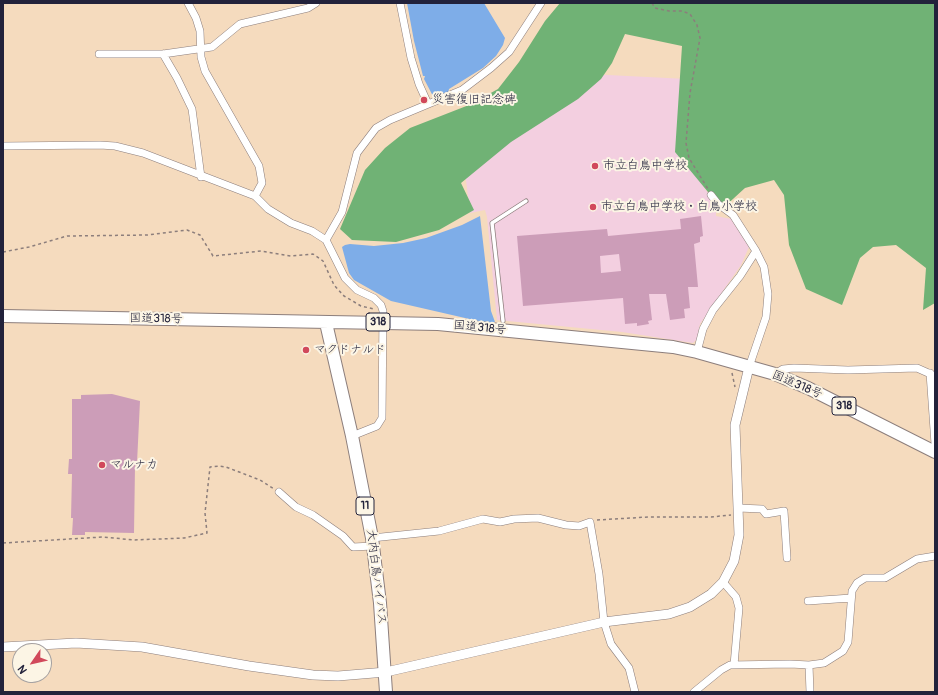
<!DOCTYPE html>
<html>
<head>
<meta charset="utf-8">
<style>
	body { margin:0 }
	#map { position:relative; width:938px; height:695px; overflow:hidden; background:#f5dbbe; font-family:Pangolin,sans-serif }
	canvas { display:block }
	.frame { position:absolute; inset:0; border:4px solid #22223b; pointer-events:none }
	.north { position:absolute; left:12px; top:643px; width:40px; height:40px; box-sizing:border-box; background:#fcf5e5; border:1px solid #a5a1a1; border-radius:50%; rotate:236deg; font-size:11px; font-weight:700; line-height:16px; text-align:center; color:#22223b }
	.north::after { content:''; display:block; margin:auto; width:14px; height:18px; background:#d1495b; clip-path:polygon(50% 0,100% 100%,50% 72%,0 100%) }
</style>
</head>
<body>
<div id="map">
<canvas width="938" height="695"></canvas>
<div class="frame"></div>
<div class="north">N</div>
</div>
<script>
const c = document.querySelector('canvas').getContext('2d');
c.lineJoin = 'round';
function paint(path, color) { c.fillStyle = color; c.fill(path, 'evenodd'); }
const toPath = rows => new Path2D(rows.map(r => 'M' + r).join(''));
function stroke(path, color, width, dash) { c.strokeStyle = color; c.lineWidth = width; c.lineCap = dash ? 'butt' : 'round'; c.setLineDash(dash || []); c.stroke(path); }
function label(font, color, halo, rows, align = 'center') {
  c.font = font + ' Pangolin,"Klee One",sans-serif'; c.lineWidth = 4; c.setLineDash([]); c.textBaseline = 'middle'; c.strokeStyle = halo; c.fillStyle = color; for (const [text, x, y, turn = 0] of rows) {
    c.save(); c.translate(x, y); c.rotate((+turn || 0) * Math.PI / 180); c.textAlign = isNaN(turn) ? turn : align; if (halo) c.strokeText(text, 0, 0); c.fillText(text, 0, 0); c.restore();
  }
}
paint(toPath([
	[588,74,687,79,690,167,716,204,716,216,731,219,749,247,741,265,700,324,697,339,693,343,622,332,497,320,487,217,485,210,470,213,465,172]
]), '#f3cfe0');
paint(toPath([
	[560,3,935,3,935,303,923,310,926,268,896,245,873,247,860,258,842,305,806,289,789,245,784,195,774,180,745,188,722,209,675,152,682,46,625,34,612,63,601,79,578,99,511,142,461,183,474,210,439,230,396,242,352,240,340,229,365,170,385,148,410,128,469,105,498,89,519,62,545,21]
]), '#70b275');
paint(toPath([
	[407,3,484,3,505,38,503,45,496,56,483,68,449,89,448,94,434,98,424,79,425,76,423,76,414,41],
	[480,216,491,311,495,322,488,322,488,323,465,318,391,301,354,280,349,273,342,247,345,245,350,244,374,246,403,243,426,238,462,225]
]), '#7eade8');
paint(toPath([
	[701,216,703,236,700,237,700,242,694,244,698,287,688,287,690,308,684,309,685,318,670,320,666,294,649,294,652,320,648,321,649,324,637,326,637,323,625,324,623,298,523,306,517,236,607,229,608,236,681,229,680,219],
	[619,254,621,271,601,273,600,256],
	[112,394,140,401,137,463,135,467,134,533,85,532,85,535,72,535,73,518,71,518,72,474,68,474,69,459,72,459,72,399,81,399,81,395]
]), '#cc9db8');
const service = toPath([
	[503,321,492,223,526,201]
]);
const minor = toPath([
	[188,3,196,18,200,31,201,57,205,71,259,166,262,183,255,196],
	[400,3,411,58,419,84,428,104],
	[99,54,163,54,212,47,240,24,308,8,316,3],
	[163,54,177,78,192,109,201,177],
	[3,146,100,145,115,146,143,153,255,196,268,209,291,223,312,231,326,240,345,278,357,290,374,298,381,305,383,311,382,418,377,426,352,436],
	[326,240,342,212,357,153,376,128,390,120,462,90,491,68,509,52,541,3],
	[697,352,703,329,713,310,740,276,756,251,733,215,718,204,711,195],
	[749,367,766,317,768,294,764,267,756,251],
	[930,373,935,444],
	[775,374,783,369,794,368,848,370,917,368,935,376],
	[279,492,296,507,313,515,343,536,353,547,373,546],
	[738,508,762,509,766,514,784,511,787,558],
	[372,538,439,531,483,519,500,522,514,519,538,518,566,525,579,526,590,522,599,574,604,622,611,644,629,668,635,692],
	[723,582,736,597,739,608,734,665],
	[808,601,851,598],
	[809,665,810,692],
	[694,692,721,670,730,665,790,664,809,665,824,663,843,651,848,642,852,591,857,583,865,578,885,578,917,559,935,556]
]);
const tertiary = toPath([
	[3,647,76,643,142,647,249,666,313,675,338,676,386,672,604,622,669,614,690,607,711,594,723,582,734,561,739,535,735,425,749,367]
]);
const trunk = toPath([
	[3,316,438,324,673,347,697,352,775,374,808,388,935,452],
	[326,323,352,436,372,538,380,603,386,692]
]);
stroke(service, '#8c7e7c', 5);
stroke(minor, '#8c7e7c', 8);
stroke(tertiary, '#8c7e7c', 10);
stroke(trunk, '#8c7e7c', 14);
stroke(toPath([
	[652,3,655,8,669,11,682,11,690,14,697,25,700,38,690,93,686,143,689,158,708,189],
	[3,252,29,247,67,236,147,235,187,230,200,235,213,256,261,251,291,256,313,254,323,261,334,285,344,296,361,306,374,309],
	[732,373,735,387],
	[597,520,648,517,711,517,731,515],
	[3,543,103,537,134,540,184,538,207,533,205,513,210,467,219,466,226,467,260,480,274,489]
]), '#8c7e7c', 1.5, [3, 3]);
stroke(service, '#fff', 3.5);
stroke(minor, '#fff', 7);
stroke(tertiary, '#fff', 9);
stroke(trunk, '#fff', 12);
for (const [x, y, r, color] of [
	[424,100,4,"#d1495b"],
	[595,166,4,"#d1495b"],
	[593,207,4,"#d1495b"],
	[306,350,4,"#d1495b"],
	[102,465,4,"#d1495b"]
]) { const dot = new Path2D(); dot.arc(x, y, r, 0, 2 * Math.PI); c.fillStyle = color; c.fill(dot); stroke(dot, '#fcf5e5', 1.5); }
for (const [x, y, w] of [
	[378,322,24],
	[844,406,24],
	[365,506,18]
]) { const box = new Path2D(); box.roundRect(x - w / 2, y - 9, w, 18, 3); c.fillStyle = '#fcf5e5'; c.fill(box); stroke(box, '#22223b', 1); }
label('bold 11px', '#22223b', null, [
	["318",378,322],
	["318",844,406],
	["11",365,506]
]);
label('12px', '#22223b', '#fcf5e5', [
	["災害復旧記念碑",432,100],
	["市立白鳥中学校",603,166],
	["市立白鳥中学校・白鳥小学校",601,207],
	["マクドナルド",314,350],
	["マルナカ",110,465]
], 'left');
label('12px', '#22223b', '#fcf5e5', [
	["国道318号",156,319,1],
	["国道318号",480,328,6],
	["国道318号",797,385,23],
	["大内白鳥バイパス",376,577,83]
]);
</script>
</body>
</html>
